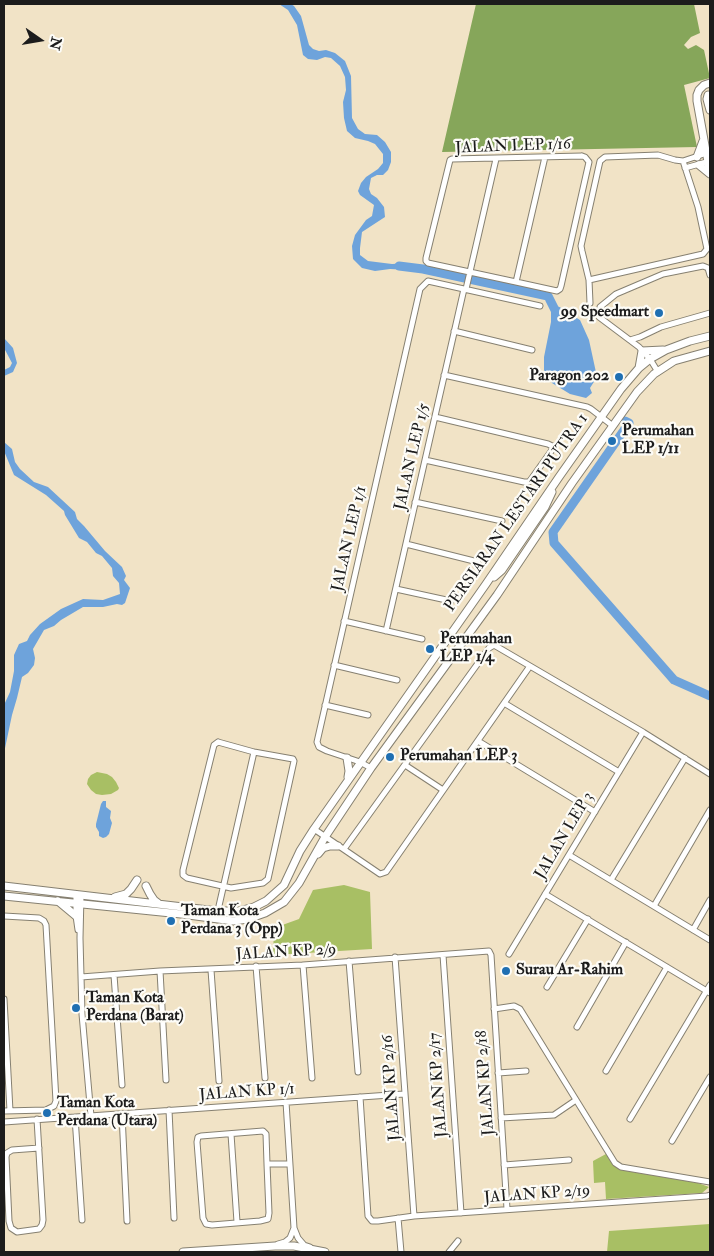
<!DOCTYPE html>
<html>
<head>
<meta charset="utf-8">
<style>
	body { margin:0 }
	#map { position:relative; width:714px; height:1256px; overflow:hidden; background:#f1e3c6; font-family:"IM FELL Double Pica",serif }
	canvas { display:block }
	.frame { position:absolute; inset:0; border:5px solid #1c1c1c; pointer-events:none }
	.north { position:absolute; left:15px; top:15px; width:50px; height:50px; -webkit-text-stroke:4px #fdfcf7; paint-order:stroke; rotate:103deg; font-size:14px; font-weight:700; line-height:20px; text-align:center; color:#1c1c1c }
	.north::after { content:''; display:block; margin:auto; width:18px; height:22px; background:#1c1c1c; clip-path:polygon(50% 0,100% 100%,50% 72%,0 100%) }
</style>
</head>
<body>
<div id="map">
<canvas width="714" height="1256"></canvas>
<div class="frame"></div>
<div class="north">N</div>
</div>
<script>
const c = document.querySelector('canvas').getContext('2d');
c.lineJoin = 'round';
function paint(path, color) { c.fillStyle = color; c.fill(path, 'evenodd'); }
const toPath = rows => new Path2D(rows.map(r => 'M' + r).join(''));
function stroke(path, color, width, dash) { c.strokeStyle = color; c.lineWidth = width; c.lineCap = dash ? 'butt' : 'round'; c.setLineDash(dash || []); c.stroke(path); }
function label(font, color, halo, rows, align = 'center') {
  c.font = font + ' "IM FELL Double Pica",serif'; c.lineWidth = 4.5; c.setLineDash([]); c.textBaseline = 'middle'; c.strokeStyle = halo; c.fillStyle = color; for (const [text, x, y, turn = 0] of rows) {
    c.save(); c.translate(x, y); c.rotate((+turn || 0) * Math.PI / 180); c.textAlign = isNaN(turn) ? turn : align; if (halo) c.strokeText(text, 0, 0); c.fillText(text, 0, 0); c.restore();
  }
}
paint(toPath([
	[97,772,107,774,112,777,116,782,119,788,118,790,111,794,102,795,96,794,91,790,87,784,88,779,91,775],
	[344,885,370,892,372,949,273,955,274,928,299,919,313,890],
	[606,1154,613,1165,621,1170,698,1183,709,1187,702,1193,606,1199,605,1182,594,1183,593,1161],
	[710,1224,710,1252,607,1252,609,1231]
]), '#a8bf64');
paint(toPath([
	[476,4,694,4,700,33,691,37,684,45,688,49,696,45,704,50,710,78,684,85,697,147,442,152]
]), '#86a65a');
paint(toPath([
	[279,4,291,4,294,6,301,16,309,45,313,49,319,51,326,50,335,53,345,61,351,76,352,118,358,129,365,134,377,135,385,142,391,152,391,162,388,170,383,175,377,175,371,178,369,189,371,194,377,198,384,207,385,217,362,232,360,248,360,255,368,261,392,264,410,263,409,270,390,269,375,271,362,268,353,259,352,246,355,235,366,220,372,216,374,205,360,195,358,191,361,183,366,177,378,169,383,163,383,154,375,144,368,141,355,138,347,131,344,118,343,102,346,90,345,77,340,66,331,58,325,57,317,60,308,59,303,55,297,25,288,10],
	[557,306,580,320,589,340,597,377,590,388,592,393,586,398,570,394,552,383,544,370,544,357,551,322,551,310],
	[4,338,13,348,17,363,13,372,4,376,4,370,10,367,12,363,4,348],
	[4,442,12,449,15,462,20,469,34,482,48,487,75,512,77,519,84,526,105,551,122,567,126,576,124,580,130,588,125,603,122,605,117,604,103,607,83,607,61,620,54,626,44,630,33,649,35,658,34,665,28,673,22,677,17,698,12,715,4,753,4,705,10,692,14,671,14,655,19,644,27,641,30,635,40,624,61,609,83,599,103,600,120,594,119,583,113,576,112,568,102,556,96,553,87,542,79,538,65,515,64,511,46,495,14,475,4,451],
	[103,801,106,801,106,807,111,811,110,818,112,823,109,834,106,837,103,838,99,836,99,832,96,827,96,824,101,804]
]), '#6ea3db');
stroke(toPath([
	[399,266,423,269,548,296,555,310,564,314],
	[625,421,629,423,553,532,554,543,674,680,710,696]
]), '#6ea3db', 9);
const street = toPath([
	[582,156,585,157,589,162,561,286,560,289,557,291,516,282,428,263,426,261,426,258,450,160,452,159,582,156],
	[685,168,710,161],
	[589,280,703,254,707,249,698,207,683,161],
	[516,282,545,157],
	[466,289,496,159],
	[590,303,589,280,582,251,581,246,600,161,605,157,658,155,675,160,683,161,710,152],
	[454,331,532,350],
	[630,340,640,337,661,327,710,313],
	[658,372,650,359,639,347,599,317,600,307,616,294,663,274,703,266,708,268,710,275],
	[444,375,587,407,591,409,613,426],
	[425,460,524,482,529,482,532,478,552,450,552,446,548,444,435,417],
	[415,502,502,521],
	[406,544,478,562],
	[396,589,451,601],
	[344,621,422,639],
	[386,631,464,289],
	[334,665,397,680],
	[504,703,619,772],
	[325,705,368,715],
	[478,741,595,812],
	[218,742,254,752,293,759,294,761,268,879,263,883,231,888,187,878,183,875,183,870,214,745,218,742],
	[405,765,443,790],
	[371,768,360,762,327,751,319,747,317,742,420,289,428,281,540,306],
	[314,829,380,874,386,872,530,666],
	[344,849,489,648,494,645,643,732,710,774],
	[569,855,710,940],
	[611,880,685,758],
	[76,894,76,916,78,930],
	[545,894,710,993],
	[81,895,80,938,82,1014,91,1116],
	[654,906,710,810],
	[4,916,39,918,44,921,46,925,56,1101,54,1106,46,1110,4,1111],
	[216,919,254,752],
	[693,930,710,900],
	[509,954,643,732],
	[443,955,461,1213],
	[395,957,414,1216],
	[349,961,358,1072],
	[303,965,312,1078],
	[256,966,265,1078],
	[211,970,219,1081],
	[160,971,166,1080],
	[114,975,122,1085],
	[81,977,160,971,303,965,489,951,491,955,507,1209],
	[547,987,588,919],
	[4,999,10,1111],
	[494,1009,514,1006,520,1009,615,1163,621,1167,710,1182],
	[577,1027,626,942],
	[606,1071,667,967],
	[498,1073,526,1071],
	[360,1097,368,1216,372,1221,378,1221,414,1216,707,1196,710,1195],
	[286,1102,294,1228,298,1238,304,1245,310,1247],
	[169,1110,174,1218],
	[122,1114,127,1221],
	[75,1117,82,1220],
	[501,1118,554,1115,576,1100],
	[37,1119,43,1220,42,1225,39,1229,17,1232,11,1228,9,1221,6,1157,7,1153,12,1150,39,1148],
	[630,1119,710,985],
	[4,1122,404,1094],
	[231,1134,237,1222],
	[672,1141,710,1077],
	[267,1164,269,1213,268,1219,260,1221,212,1225,206,1224,203,1218,197,1142,198,1137,201,1136,263,1131,266,1134,267,1164,289,1164],
	[504,1165,569,1160],
	[398,1218,401,1252],
	[278,1244,285,1242,290,1238,294,1228],
	[449,1252,458,1241]
]);
const secondary = toPath([
	[699,90,697,95,697,101,710,173],
	[699,90,704,85,710,83],
	[708,95,707,99,710,110],
	[697,157,703,141],
	[699,165,710,174],
	[639,368,642,351,663,350],
	[494,577,502,570,545,507,552,492],
	[347,758,349,771,348,777],
	[318,854,323,848,330,846,338,846],
	[4,886,217,911,239,911,254,907,266,901,284,885,300,851,314,829,486,584,559,477,621,389,639,368,650,359,666,350,690,341,710,336],
	[146,886,150,894,154,900,158,903],
	[4,896,181,914,233,921,248,919,265,913,284,902,299,883,325,837,371,768,497,595,572,483,637,392,654,374,674,361,710,351],
	[115,897,126,894,131,889,137,880],
	[58,901,76,916],
	[183,1252,275,1246,294,1246,325,1252]
]);
stroke(street, '#868071', 7);
stroke(secondary, '#868071', 9);
stroke(street, '#fff', 5);
stroke(secondary, '#fff', 7);
for (const [x, y, r, color] of [
	[659,313,5,"#1f6fb2"],
	[619,377,5,"#1f6fb2"],
	[612,441,5,"#1f6fb2"],
	[430,649,5,"#1f6fb2"],
	[390,757,5,"#1f6fb2"],
	[171,921,5,"#1f6fb2"],
	[506,971,5,"#1f6fb2"],
	[76,1008,5,"#1f6fb2"],
	[47,1113,5,"#1f6fb2"]
]) { const dot = new Path2D(); dot.arc(x, y, r, 0, 2 * Math.PI); c.fillStyle = color; c.fill(dot); stroke(dot, '#fdfcf7', 2); }
label('16px', '#1c1c1c', '#fdfcf7', [
	["JALAN LEP 1/16",513,147,-2],
	["JALAN LEP 1/5",413,457,-77],
	["PERSIARAN LESTARI PUTRA 1",517,513,-55],
	["JALAN LEP 1/1",350,539,-77],
	["JALAN LEP 3",565,836,-59],
	["JALAN KP 2/9",286,953,-3],
	["JALAN KP 2/18",486,1083,-94],
	["JALAN KP 2/17",439,1085,-94],
	["JALAN KP 2/16",392,1088,-94],
	["JALAN KP 1/1",247,1093,-4],
	["JALAN KP 2/19",537,1195,-4]
]);
label('bold 16px', '#1c1c1c', '#fdfcf7', [
	["99 Speedmart",649,313,"right"],
	["Paragon 202",609,377,"right"],
	["Perumahan",622,432],
	["LEP 1/11",622,450],
	["Perumahan",440,640],
	["LEP 1/4",440,658],
	["Perumahan LEP 3",400,757],
	["Taman Kota",181,912],
	["Perdana 3 (Opp)",181,930],
	["Surau Ar-Rahim",516,971],
	["Taman Kota",86,999],
	["Perdana (Barat)",86,1017],
	["Taman Kota",57,1104],
	["Perdana (Utara)",57,1122]
], 'left');
</script>
</body>
</html>
